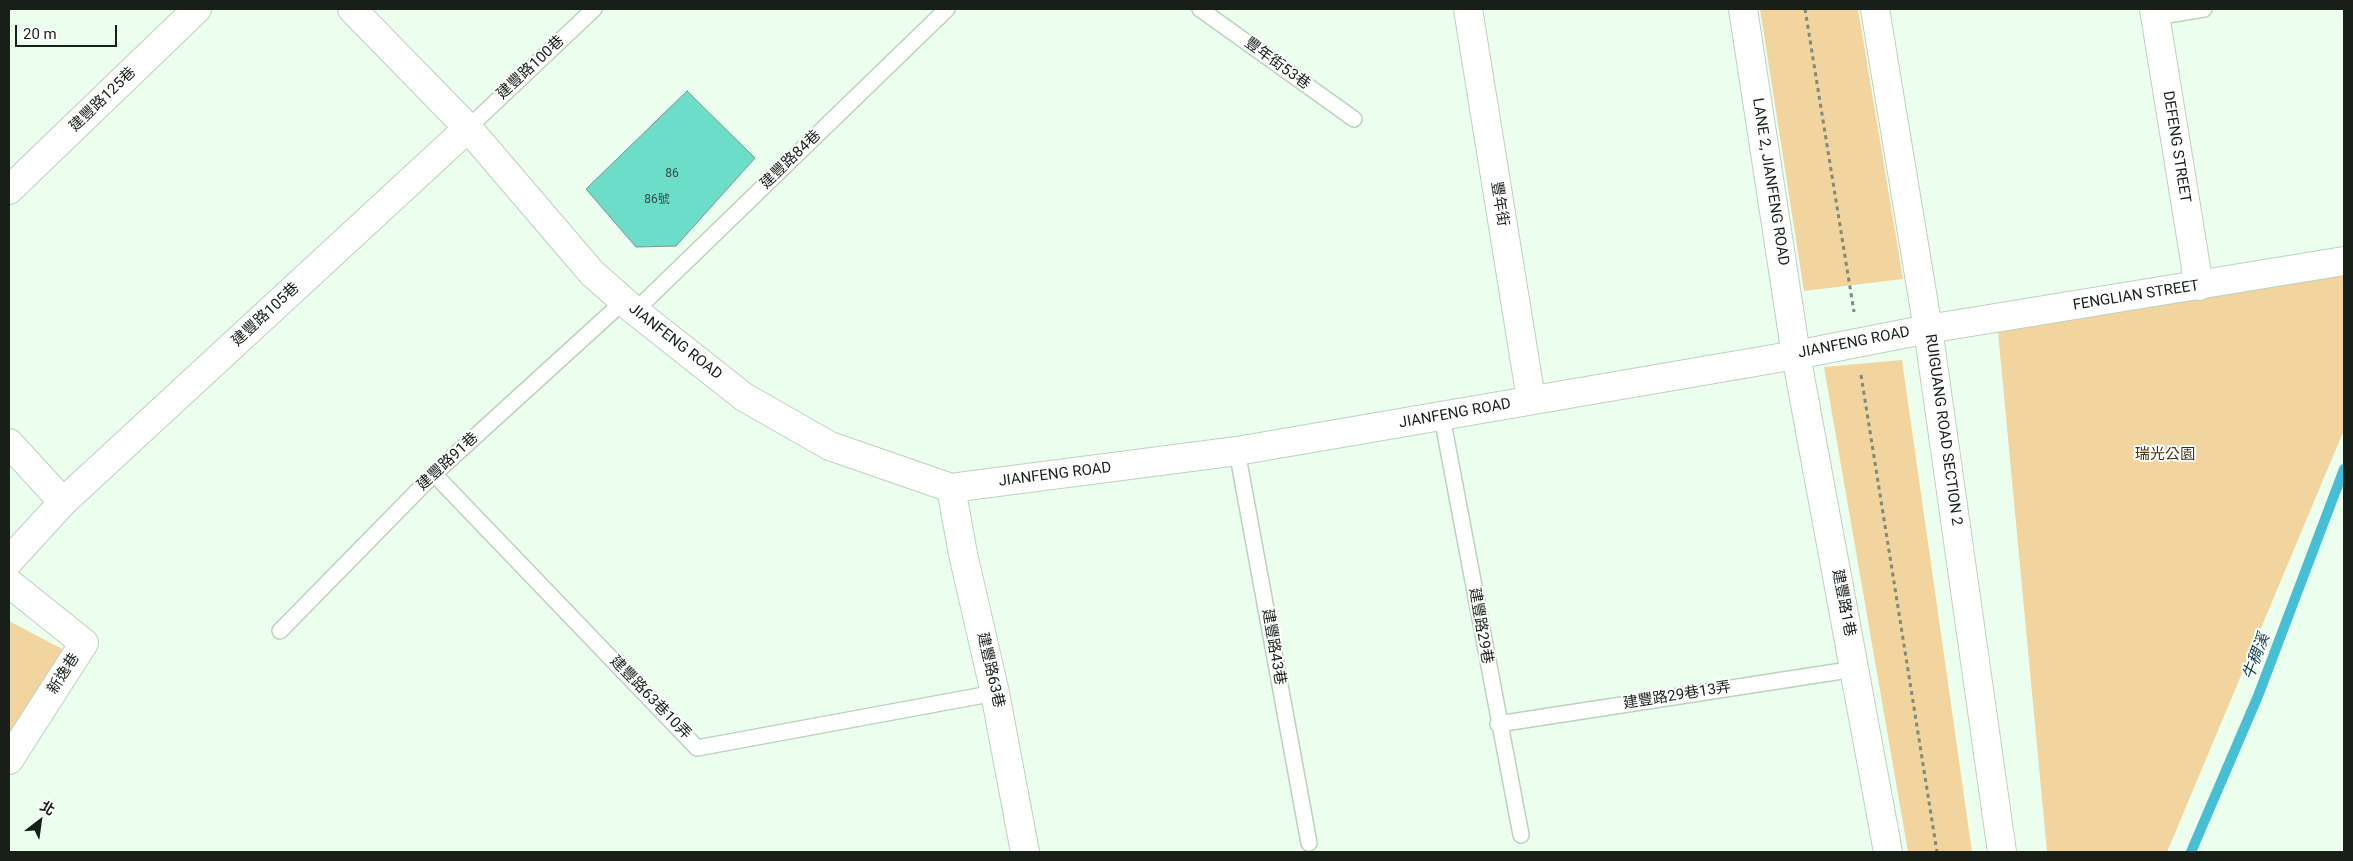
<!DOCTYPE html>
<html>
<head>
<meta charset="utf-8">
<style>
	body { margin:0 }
	#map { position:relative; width:2353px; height:861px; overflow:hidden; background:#ecfeed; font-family:Roboto,"Noto Sans TC",sans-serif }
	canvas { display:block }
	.frame { position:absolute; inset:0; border:10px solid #171f18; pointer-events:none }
	.north { position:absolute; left:15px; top:796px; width:50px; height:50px; -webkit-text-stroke:4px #fff; paint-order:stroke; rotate:30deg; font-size:14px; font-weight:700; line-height:20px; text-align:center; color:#171f18 }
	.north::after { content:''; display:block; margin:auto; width:18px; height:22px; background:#171f18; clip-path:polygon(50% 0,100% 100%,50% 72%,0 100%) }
	.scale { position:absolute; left:15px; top:25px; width:102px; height:22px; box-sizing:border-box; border:2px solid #171f18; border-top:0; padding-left:6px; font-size:15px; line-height:18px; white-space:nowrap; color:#171f18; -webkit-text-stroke:4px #fff; paint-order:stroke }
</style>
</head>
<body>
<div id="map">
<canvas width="2353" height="861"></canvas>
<div class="frame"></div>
<div class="north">北</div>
<div class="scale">20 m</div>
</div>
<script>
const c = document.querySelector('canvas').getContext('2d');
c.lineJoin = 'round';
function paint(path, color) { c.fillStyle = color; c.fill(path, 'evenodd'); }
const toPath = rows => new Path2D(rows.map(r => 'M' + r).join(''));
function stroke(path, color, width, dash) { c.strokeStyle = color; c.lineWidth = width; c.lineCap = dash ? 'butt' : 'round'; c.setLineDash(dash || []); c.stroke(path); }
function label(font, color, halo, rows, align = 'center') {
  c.font = font + ' Roboto,"Noto Sans TC",sans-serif'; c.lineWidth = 4; c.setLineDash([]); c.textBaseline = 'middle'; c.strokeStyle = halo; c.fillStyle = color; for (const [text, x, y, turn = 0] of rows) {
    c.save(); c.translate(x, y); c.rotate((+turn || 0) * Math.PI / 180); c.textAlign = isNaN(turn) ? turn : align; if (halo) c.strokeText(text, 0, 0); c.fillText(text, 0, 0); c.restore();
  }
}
paint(toPath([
	[1760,9,1858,9,1903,279,1804,291],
	[2344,256,2344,430,2167,852,2047,852,1998,332],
	[1902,360,1972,852,1908,852,1824,367],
	[9,621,64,650,9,737]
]), '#f2d49f');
stroke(toPath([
	[2191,852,2258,696,2344,469]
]), '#46bed4', 10);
const building = toPath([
	[687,91,755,158,676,246,636,247,586,189,687,91]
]);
paint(building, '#6bddc8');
stroke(building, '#76968f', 1);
const lane = toPath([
	[1200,9,1354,119],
	[2155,17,2204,9],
	[468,128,594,9],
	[635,311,947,9],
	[1442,417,1521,835],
	[1237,451,1309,843],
	[434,474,697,748,995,693],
	[280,631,434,474,624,301],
	[1498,724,1855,669]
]);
const street = toPath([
	[352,9,468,128,592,273,635,311,744,397,830,446,951,488,1237,451,1796,355,1928,329,2344,261],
	[1468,9,1531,399],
	[1743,9,1796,355,1888,852],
	[2154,9,2199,286],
	[9,190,197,9],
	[9,443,63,502],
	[951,488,963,554,995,693,1025,852],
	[9,561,63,502,468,128],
	[9,583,84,643,9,760]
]);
const secondary = toPath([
	[1875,9,1928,329,2002,852]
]);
stroke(lane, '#bcd2bd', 18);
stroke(street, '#bcd2bd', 30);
stroke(secondary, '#bcd2bd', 30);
stroke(toPath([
	[1805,9,1854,312],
	[1861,375,1937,852]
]), '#7d8a7e', 3, [4, 4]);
stroke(lane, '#fff', 15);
stroke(street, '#fff', 28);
stroke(secondary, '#fff', 28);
label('12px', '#2c4e44', null, [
	["86",672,174],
	["86號",657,200]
]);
label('15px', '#171f18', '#fff', [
	["豐年街53巷",1277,64,36],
	["建豐路100巷",531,68,-43],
	["建豐路125巷",103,100,-44],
	["DEFENG STREET",2176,147,81],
	["建豐路84巷",791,160,-44],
	["LANE 2, JIANFENG ROAD",1770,182,81],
	["豐年街",1499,204,81],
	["FENGLIAN STREET",2136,296,-9],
	["建豐路105巷",266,315,-43],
	["JIANFENG ROAD",675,342,38],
	["JIANFENG ROAD",1854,343,-11],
	["JIANFENG ROAD",1455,414,-10],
	["RUIGUANG ROAD SECTION 2",1943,430,82],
	["建豐路91巷",448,462,-43],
	["JIANFENG ROAD",1055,475,-7],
	["建豐路1巷",1843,603,79],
	["建豐路29巷",1480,626,80],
	["建豐路43巷",1273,647,80],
	["建豐路63巷",990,670,77],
	["新逸巷",64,674,-57],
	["建豐路29巷13弄",1677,696,-9],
	["建豐路63巷10弄",650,698,46]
]);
label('15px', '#43310e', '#fff', [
	["瑞光公園",2165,455]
]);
label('italic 16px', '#0f444e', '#fff', [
	["牛稠溪",2257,657,-69]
]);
</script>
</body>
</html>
